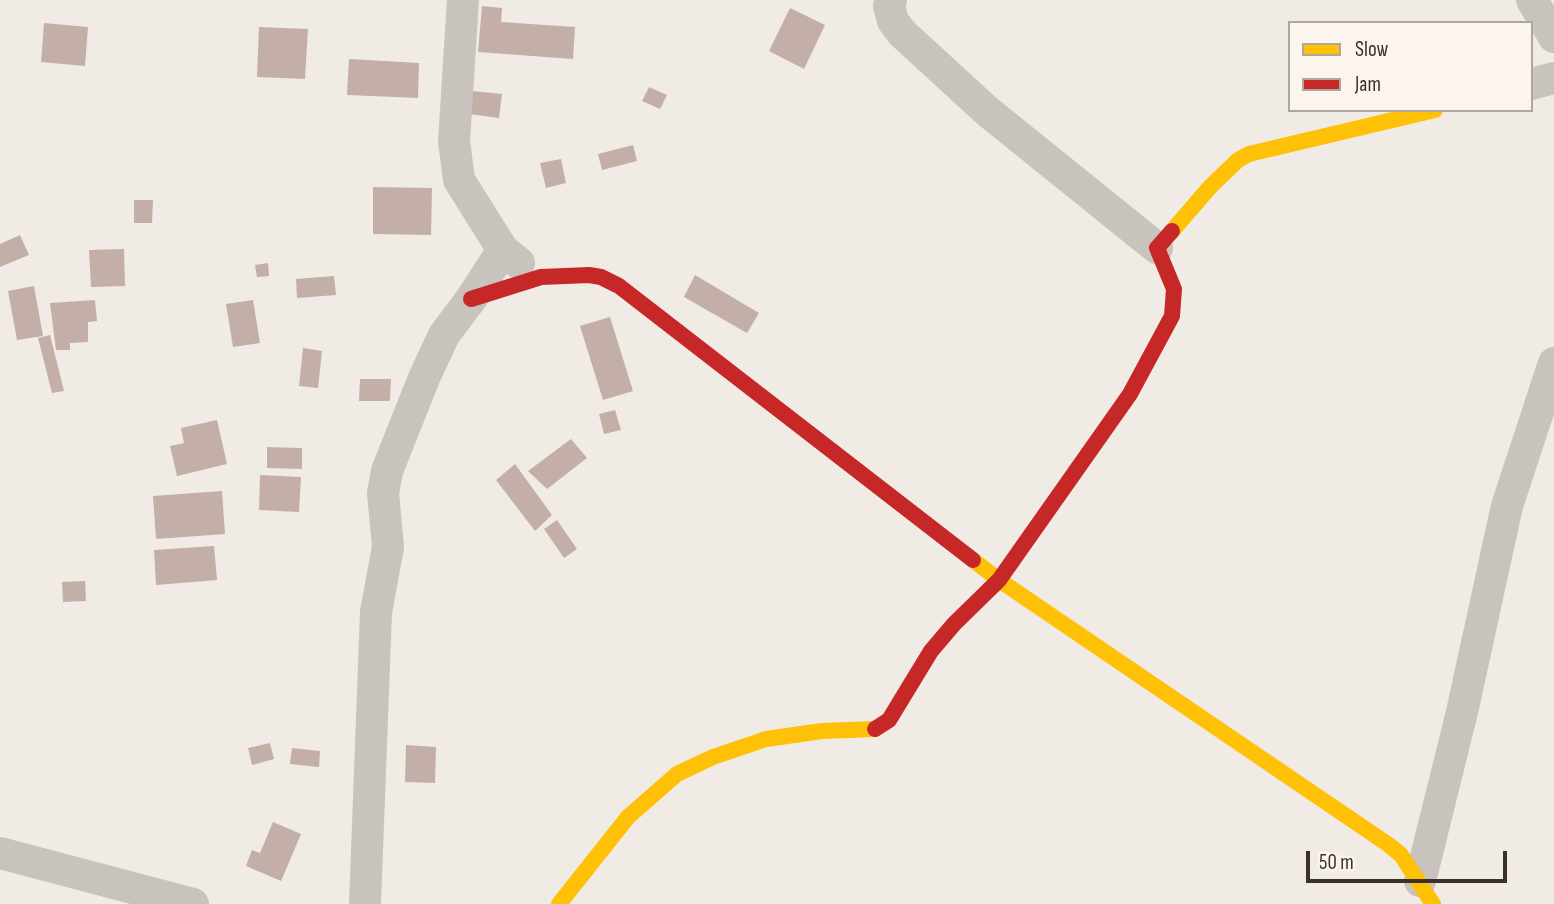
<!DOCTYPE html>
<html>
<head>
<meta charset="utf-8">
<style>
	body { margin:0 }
	#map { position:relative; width:1554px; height:904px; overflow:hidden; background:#f0ebe5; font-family:"Sofia Sans Condensed",sans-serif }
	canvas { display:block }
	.legend { position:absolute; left:1288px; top:21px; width:245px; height:91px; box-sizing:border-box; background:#fbf5ee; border:2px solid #aea6a0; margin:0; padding:9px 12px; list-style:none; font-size:21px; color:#3b302b }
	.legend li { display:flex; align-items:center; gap:14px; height:35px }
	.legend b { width:35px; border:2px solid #aea6a0 }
	.scale { position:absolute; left:1306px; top:851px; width:201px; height:32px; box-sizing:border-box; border:4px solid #3b302b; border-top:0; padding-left:9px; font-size:21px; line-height:24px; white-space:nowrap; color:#3b302b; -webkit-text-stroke:5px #fbf5ee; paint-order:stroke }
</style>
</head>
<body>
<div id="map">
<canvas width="1554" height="904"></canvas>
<ul class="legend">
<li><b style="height:9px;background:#ffc107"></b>Slow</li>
<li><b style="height:9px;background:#c62828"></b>Jam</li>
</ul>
<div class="scale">50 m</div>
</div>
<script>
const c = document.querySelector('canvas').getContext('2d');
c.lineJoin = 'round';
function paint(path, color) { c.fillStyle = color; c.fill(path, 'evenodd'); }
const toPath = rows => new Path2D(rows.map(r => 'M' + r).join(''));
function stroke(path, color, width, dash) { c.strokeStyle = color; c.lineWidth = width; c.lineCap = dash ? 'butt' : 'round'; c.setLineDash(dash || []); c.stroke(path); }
paint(toPath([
	[482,6,502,8,501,22,575,27,573,59,478,52],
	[790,8,825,25,804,69,769,51],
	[44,23,88,27,85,66,41,62],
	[259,27,308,29,305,79,257,77],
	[349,59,419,63,418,98,347,95],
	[649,87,667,95,660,109,642,101],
	[472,91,502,94,499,118,469,114],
	[633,145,637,161,602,170,598,154],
	[561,159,566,183,546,188,540,163],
	[373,187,432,188,431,235,373,234],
	[134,200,153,200,152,223,134,223],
	[20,235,29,255,0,267,0,244],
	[124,249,125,286,91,287,89,250],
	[268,263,269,276,257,277,255,265],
	[695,275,759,313,747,333,684,297],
	[334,276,336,295,297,298,296,279],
	[34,286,43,336,17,340,8,291],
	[95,300,97,321,88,322,88,342,70,343,70,350,56,350,50,303],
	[253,300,260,343,233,347,226,304],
	[610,317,633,391,603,400,580,326],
	[50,335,64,391,52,393,38,338],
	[303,348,322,351,318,388,299,386],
	[360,379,391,379,390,401,359,401],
	[615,410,621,430,604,434,599,414],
	[217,420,227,464,177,476,170,446,184,443,181,428],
	[571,439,587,458,547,489,528,471],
	[267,447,302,448,302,469,267,468],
	[515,464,552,515,535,531,496,480],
	[260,475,301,477,299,512,259,510],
	[222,491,225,534,156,539,153,496],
	[557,520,577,549,564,558,544,529],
	[214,546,217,580,156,585,154,550],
	[85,581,86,601,63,602,62,582],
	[270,743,274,759,252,765,248,748],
	[406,745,436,747,435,783,405,782],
	[292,748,320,751,319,767,290,764],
	[273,822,301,834,281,881,246,866,252,850,260,853]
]), '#c3afa7');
stroke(toPath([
	[463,0,454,141,459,180,503,250,519,263],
	[891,0,889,6,893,21,902,33,987,111,1157,248],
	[1532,0,1554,37],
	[1531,84,1554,78],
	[0,853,193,904],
	[1420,881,1462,712,1507,506,1554,363],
	[365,904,376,612,388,547,383,493,387,471,424,378,444,335,471,299,503,250]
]), '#c9c3be', 32);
stroke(toPath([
	[1172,231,1210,187,1238,160,1249,154,1435,110],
	[973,560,999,580,1389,845,1401,855,1433,904],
	[559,904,628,817,677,774,713,757,766,739,822,731,875,729]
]), '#ffc107', 16);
stroke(toPath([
	[471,299,541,277,589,275,601,277,619,286,973,560],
	[875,729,889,720,931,651,954,624,999,580,1130,394,1172,316,1174,289,1157,248,1172,231]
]), '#c62828', 16);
</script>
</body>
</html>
